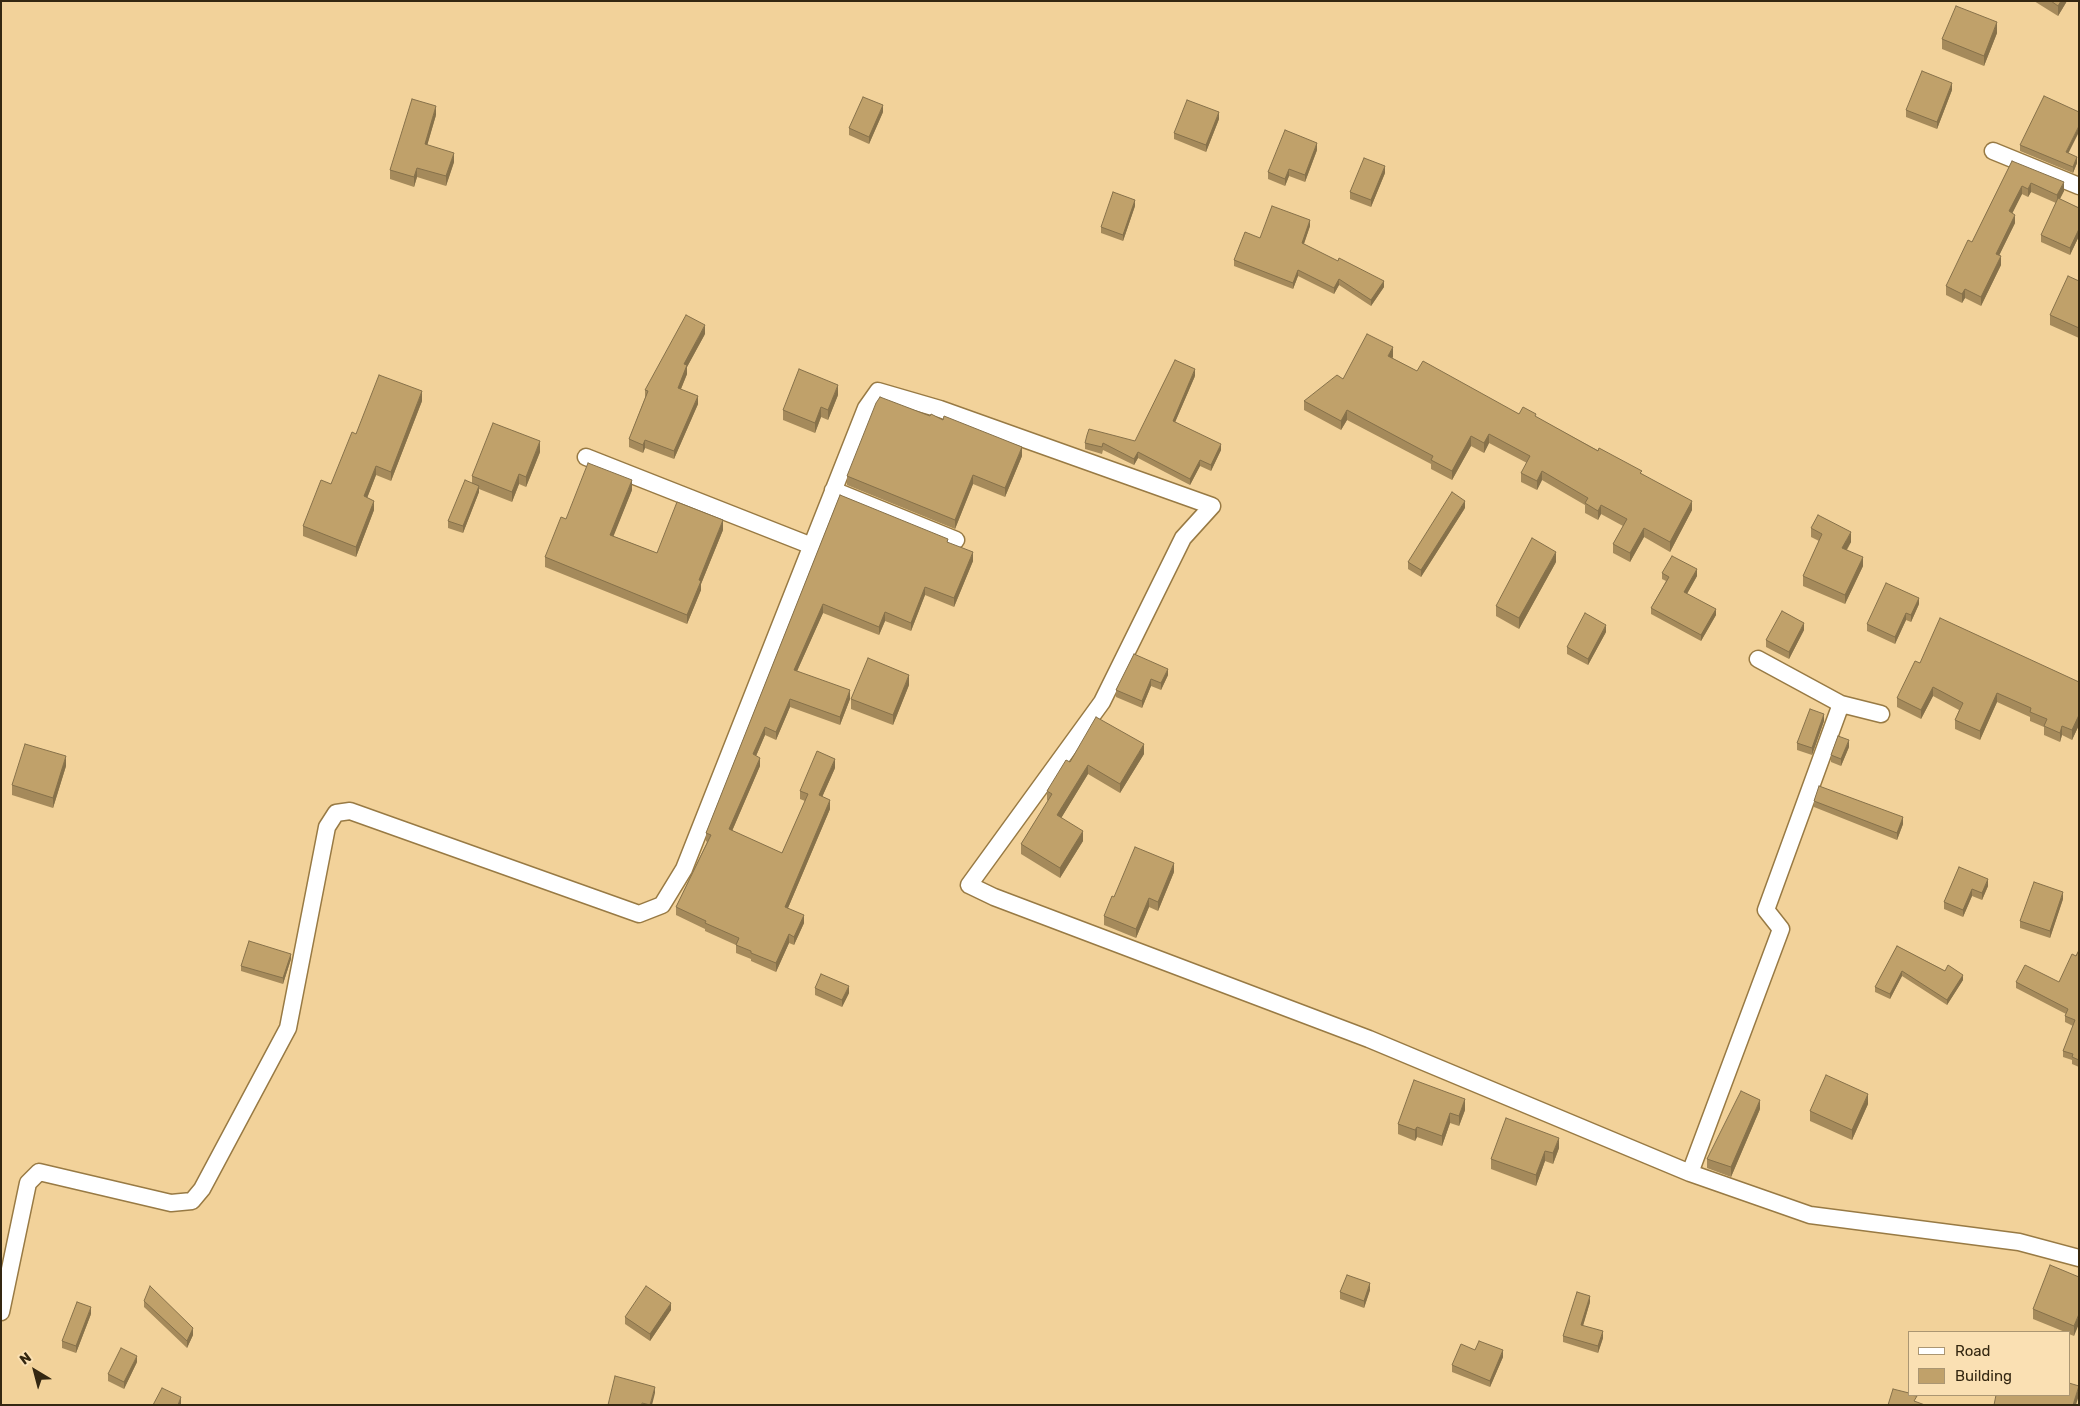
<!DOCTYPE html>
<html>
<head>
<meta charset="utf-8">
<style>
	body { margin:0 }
	#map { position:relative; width:2080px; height:1406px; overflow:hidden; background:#f2d29a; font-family:Rubik,sans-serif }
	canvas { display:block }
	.frame { position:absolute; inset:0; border:2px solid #342711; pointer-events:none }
	.legend { position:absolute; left:1908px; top:1331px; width:162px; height:65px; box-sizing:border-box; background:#fae0b3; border:1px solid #ab9672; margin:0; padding:6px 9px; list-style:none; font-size:15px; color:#342711 }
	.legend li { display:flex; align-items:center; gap:10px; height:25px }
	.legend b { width:25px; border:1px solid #ab9672 }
	.north { position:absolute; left:10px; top:1346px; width:50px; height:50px; -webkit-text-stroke:4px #fae0b3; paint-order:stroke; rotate:323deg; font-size:14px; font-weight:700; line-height:20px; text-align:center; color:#342711 }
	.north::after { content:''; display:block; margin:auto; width:18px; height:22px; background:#342711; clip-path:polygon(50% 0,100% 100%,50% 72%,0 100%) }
</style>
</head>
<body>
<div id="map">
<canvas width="2080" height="1406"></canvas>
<div class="frame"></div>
<ul class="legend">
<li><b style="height:6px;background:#fff"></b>Road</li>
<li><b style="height:14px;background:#c0a16a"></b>Building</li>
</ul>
<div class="north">N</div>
</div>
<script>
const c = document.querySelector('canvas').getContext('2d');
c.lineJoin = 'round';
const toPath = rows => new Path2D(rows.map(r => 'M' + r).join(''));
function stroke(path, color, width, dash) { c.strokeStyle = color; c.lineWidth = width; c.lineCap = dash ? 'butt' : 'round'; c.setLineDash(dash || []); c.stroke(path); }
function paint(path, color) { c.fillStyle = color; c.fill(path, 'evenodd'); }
const street = toPath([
	[1993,151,2079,186],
	[586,457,812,546],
	[833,490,956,540],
	[1758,659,1841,704,1881,714],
	[1690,1173,1781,929,1766,910,1841,704],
	[1,1312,28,1183,39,1172,171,1203,192,1201,202,1189,288,1028,327,827,336,813,350,811,639,914,662,905,684,869,866,408,878,391,940,409,1212,506,1183,538,1102,702,969,885,994,897,1369,1039,1690,1173,1810,1215,2019,1242,2079,1258]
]);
stroke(street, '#987a44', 19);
stroke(street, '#fff', 16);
paint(toPath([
	[2034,1,2067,1,2058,16],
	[1997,33,1984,66,1942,49,1942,39],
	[1952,90,1937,129,1906,117,1906,110],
	[883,112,869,144,849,135,849,128],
	[436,115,427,145,454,162,446,186,417,177,414,187,390,179,390,170],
	[1219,119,1206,152,1174,139,1174,133],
	[2020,145,2068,153,2077,163,2073,173,2020,151],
	[1317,150,1305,182,1289,176,1285,186,1268,179,1268,172],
	[2012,161,2064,191,2060,199,2079,208,2079,236,2070,255,2041,242,2041,235,2056,203,2031,192,2028,197,2022,194,2012,213,2015,223,1999,255,2001,265,1981,306,1965,298,1962,303,1946,295,1946,286,1972,242],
	[1385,173,1371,207,1350,199,1350,192],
	[1135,206,1123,241,1101,233,1101,227],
	[1310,226,1304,244,1384,287,1371,306,1339,285,1334,294,1298,276,1293,289,1234,266,1234,260,1260,238],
	[2079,281,2079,338,2050,325,2050,315],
	[705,334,687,367,687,374,681,389,698,404,674,459,645,448,643,453,629,447,629,439,645,398,645,390],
	[1393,357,1392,358,1417,371,1519,414,1536,417,1642,474,1692,510,1670,552,1644,537,1630,562,1613,553,1613,544,1623,526,1601,514,1598,520,1585,513,1585,505,1542,480,1537,490,1521,482,1521,473,1527,463,1489,443,1484,453,1471,446,1452,480,1431,469,1431,464,1347,420,1341,430,1304,410,1304,401,1343,379],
	[1195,376,1175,422,1221,450,1211,471,1200,466,1190,485,1138,458,1134,465,1103,450,1102,454,1085,449,1085,443,1135,441],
	[838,395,828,420,821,417,815,433,783,420,783,410],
	[422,401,391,481,376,475,367,498,374,510,356,557,303,536,303,526,331,484,356,434],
	[540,452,526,487,519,484,512,502,479,489,479,492,463,533,448,528,448,521,472,483,472,476],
	[1022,456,1005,497,973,484,955,529,847,485,847,476],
	[632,490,613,536,657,553,723,530,701,584,701,590,687,624,545,567,545,557,566,519],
	[840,495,948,542,973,561,954,607,925,595,911,631,885,621,879,635,823,613,797,671,850,699,840,725,790,707,776,740,765,735,756,756,760,766,732,831,782,853,805,801,800,799,800,791,835,768,822,797,830,809,788,908,804,923,794,945,789,943,776,972,751,961,751,959,736,953,736,945,705,931,705,929,676,915,676,907,707,842,706,841,706,833],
	[1465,508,1421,577,1408,569,1408,562],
	[1811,528,1851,542,1847,550,1863,566,1845,604,1803,586,1803,576,1819,541,1811,537],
	[1556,562,1519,629,1496,616,1496,606],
	[1662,573,1697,576,1687,594,1716,615,1701,641,1651,614,1651,608,1666,581,1662,579],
	[1919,604,1911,622,1906,620,1895,644,1867,631,1867,624],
	[1804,630,1789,659,1766,647,1766,640],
	[1606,632,1588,665,1567,654,1567,647],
	[1134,654,1168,675,1161,690,1151,686,1142,708,1116,697,1116,690],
	[1920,663,2079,682,2079,725,2072,740,2062,735,2060,742,2044,735,2044,727,2030,721,2030,717,1997,702,1980,740,1955,729,1955,720,1959,710,1933,696,1921,719,1897,707,1897,698],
	[909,685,893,725,851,709,851,699],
	[1824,721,1812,755,1797,750,1797,743],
	[1849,747,1841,766,1831,762,1831,755],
	[1144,754,1120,793,1088,774,1061,818,1083,841,1060,878,1021,854,1021,844,1048,801,1047,800,1047,791,1070,762],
	[66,766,53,808,12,795,12,785],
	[1814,801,1903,824,1897,840,1814,807],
	[1959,867,1988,886,1982,900,1972,896,1963,917,1944,909,1944,902],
	[1174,872,1158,911,1149,907,1136,938,1104,925,1104,916,1114,897],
	[2063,899,2050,938,2020,928,2020,921],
	[1897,946,1963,980,1947,1005,1902,976,1890,999,1875,992,1875,987],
	[2079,950,2079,1067,2072,1064,2072,1060,2063,1057,2063,1051,2073,1026,2065,1022,2065,1016,2066,1014,2016,988,2016,982,2059,982,2076,956],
	[291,959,283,984,241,971,241,966],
	[815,988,849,993,842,1007,815,995],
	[1868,1104,1852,1140,1810,1121,1810,1111],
	[1760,1109,1731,1177,1707,1168,1707,1159],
	[1465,1110,1459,1126,1450,1123,1442,1146,1417,1137,1415,1141,1398,1134,1398,1124],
	[1559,1148,1553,1164,1545,1161,1536,1186,1491,1169,1491,1159],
	[2079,1277,2074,1336,2069,1334,2069,1332,2065,1332,2033,1319,2033,1309],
	[1370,1290,1364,1308,1340,1299,1340,1292],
	[144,1301,193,1335,187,1348,144,1307],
	[1590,1302,1583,1326,1603,1338,1598,1353,1563,1342,1563,1336],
	[671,1310,650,1341,625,1324,625,1317],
	[91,1314,76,1353,62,1348,62,1341],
	[1475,1350,1503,1357,1490,1387,1452,1372,1452,1365],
	[137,1362,124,1389,108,1381,108,1374]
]), '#a58a5b');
paint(toPath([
	[2061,1,2067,1,2058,16,2058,6],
	[1997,22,1997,33,1984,66,1984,56],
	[1952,83,1952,90,1937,129,1937,122],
	[883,105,883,112,869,144,869,137],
	[436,106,436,115,425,153,425,144],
	[1219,112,1219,119,1206,152,1206,145],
	[2079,126,2079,132,2066,158,2066,152],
	[1317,143,1317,150,1305,182,1305,175],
	[454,153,454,162,446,186,446,176],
	[2077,157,2077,163,2073,173,2073,167],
	[1385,166,1385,173,1371,207,1371,200],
	[417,168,417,177,414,187,414,177],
	[1289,169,1289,176,1285,186,1285,179],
	[2064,182,2064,191,2057,204,2057,195],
	[2031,183,2031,192,2028,197,2028,189],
	[2022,186,2022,194,2009,220,2009,211],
	[1135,200,1135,206,1123,241,1123,235],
	[2015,215,2015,223,1996,262,1996,254],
	[1310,220,1310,226,1302,249,1302,243],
	[2079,229,2079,236,2070,255,2070,248],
	[2001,256,2001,265,1981,306,1981,297],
	[1298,270,1298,276,1293,289,1293,283],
	[1339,279,1339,285,1334,294,1334,288],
	[1384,281,1384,287,1371,306,1371,300],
	[1965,289,1965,298,1962,303,1962,294],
	[705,325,705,334,687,367,687,374,678,396,678,388,684,364],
	[1393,347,1393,357,1388,365,1388,356],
	[1195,369,1195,376,1173,427,1173,421],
	[838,385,838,395,828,420,828,410],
	[422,391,422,401,391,481,391,472],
	[698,396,698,404,674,459,674,451],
	[821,407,821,417,815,433,815,423],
	[1347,410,1347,420,1341,430,1341,421],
	[1489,434,1489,443,1484,453,1484,443],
	[1471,436,1471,446,1452,480,1452,471],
	[645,440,645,448,643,453,643,445],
	[540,441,540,452,526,487,526,477],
	[1221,444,1221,450,1211,471,1211,465],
	[1022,447,1022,456,1005,497,1005,488],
	[1138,452,1138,458,1134,465,1134,459],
	[1200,460,1200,466,1190,485,1190,479],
	[376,466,376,475,364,506,364,496],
	[1542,471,1542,480,1537,490,1537,481],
	[519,474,519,484,512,502,512,492],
	[973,475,973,484,955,529,955,520],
	[632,480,632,490,610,545,610,535],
	[479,486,479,492,463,533,463,526],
	[374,501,374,510,356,557,356,547],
	[1465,501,1465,508,1421,577,1421,570],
	[1692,501,1692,510,1670,552,1670,542],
	[1601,505,1601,514,1598,520,1598,511],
	[723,520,723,530,701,584,701,590,687,624,687,615,699,580],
	[1644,528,1644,537,1630,562,1630,553],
	[1851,532,1851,542,1842,557,1842,548],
	[973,552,973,561,954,607,954,598],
	[1556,552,1556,562,1519,629,1519,618],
	[1863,557,1863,566,1845,604,1845,595],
	[1697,569,1697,576,1684,599,1684,592],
	[925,587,925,595,911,631,911,623],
	[1919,598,1919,604,1911,622,1911,615],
	[823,604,823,613,794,678,794,670],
	[1716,609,1716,615,1701,641,1701,635],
	[885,612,885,621,879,635,879,627],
	[1906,613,1906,620,1895,644,1895,637],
	[1804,623,1804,630,1789,659,1789,652],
	[1606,625,1606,632,1588,665,1588,659],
	[1168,669,1168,675,1161,690,1161,683],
	[909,675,909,685,893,725,893,715],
	[1151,679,1151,686,1142,708,1142,701],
	[1933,687,1933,696,1921,719,1921,710],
	[850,690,850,699,840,725,840,717],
	[1997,693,1997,702,1980,740,1980,731],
	[790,699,790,707,776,740,776,732],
	[1824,714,1824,721,1812,755,1812,748],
	[2079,715,2079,725,2072,740,2072,730],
	[2062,726,2062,735,2060,742,2060,733],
	[765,727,765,735,753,763,753,754],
	[1849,740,1849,747,1841,766,1841,759],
	[1144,744,1144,754,1120,793,1120,784],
	[66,756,66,766,53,808,53,798],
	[760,758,760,766,729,838,729,829],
	[835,759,835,768,819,804,819,795],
	[1088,765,1088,774,1057,825,1057,815],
	[830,800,830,809,785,915,785,907],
	[1903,817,1903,824,1897,840,1897,833],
	[1083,831,1083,841,1060,878,1060,868],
	[1174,863,1174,872,1158,911,1158,902],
	[1988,879,1988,886,1982,900,1982,893],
	[1972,889,1972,896,1963,917,1963,910],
	[2063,892,2063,899,2050,938,2050,931],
	[1149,898,1149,907,1136,938,1136,929],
	[804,915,804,923,794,945,794,937],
	[789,934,789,943,776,972,776,963],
	[291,954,291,959,283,984,283,978],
	[1902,971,1902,976,1890,999,1890,994],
	[1963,975,1963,980,1947,1005,1947,1000],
	[849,986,849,993,842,1007,842,1000],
	[1868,1094,1868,1104,1852,1140,1852,1130],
	[1465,1099,1465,1110,1459,1126,1459,1116],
	[1760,1100,1760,1109,1731,1177,1731,1167],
	[1450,1113,1450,1123,1442,1146,1442,1136],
	[1417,1127,1417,1137,1415,1141,1415,1130],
	[1559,1138,1559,1148,1553,1164,1553,1153],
	[1545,1151,1545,1161,1536,1186,1536,1175],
	[1370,1283,1370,1290,1364,1308,1364,1301],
	[1590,1296,1590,1302,1581,1332,1581,1325],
	[671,1303,671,1310,650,1341,650,1334],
	[91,1307,91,1314,76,1353,76,1346],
	[2079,1314,2079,1324,2074,1336,2074,1326],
	[193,1328,193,1335,187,1348,187,1341],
	[1603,1331,1603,1338,1598,1353,1598,1346],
	[1503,1350,1503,1357,1490,1387,1490,1381],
	[137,1356,137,1362,124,1389,124,1382],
	[2079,1386,2079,1395,2076,1405,2073,1405],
	[655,1387,655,1393,652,1405,650,1405],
	[181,1397,181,1405,178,1405]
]), '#86714a');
const building = toPath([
	[2051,1,2061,1,2058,6,2051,1],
	[1956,6,1997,22,1984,56,1942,39,1956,6],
	[1922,71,1952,83,1937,122,1906,110,1922,71],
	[2044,96,2079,112,2079,126,2066,152,2077,157,2073,167,2020,145,2044,96],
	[863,97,883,105,869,137,849,128,863,97],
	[412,99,436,106,425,144,454,153,446,176,417,168,414,177,390,170,412,99],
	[1187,100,1219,112,1206,145,1174,133,1187,100],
	[1285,130,1317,143,1305,175,1289,169,1285,179,1268,172,1285,130],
	[1364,158,1385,166,1371,200,1350,192,1364,158],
	[2012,161,2064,182,2057,195,2031,183,2028,189,2022,186,2009,211,2015,215,1996,254,2001,256,1981,297,1965,289,1962,294,1946,286,1968,240,1972,242,2012,161],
	[1113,192,1135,200,1123,235,1101,227,1113,192],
	[2058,198,2079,208,2079,229,2070,248,2041,235,2058,198],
	[1272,206,1310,220,1302,243,1338,261,1339,258,1384,281,1371,300,1339,279,1334,288,1298,270,1293,283,1234,260,1245,232,1260,238,1272,206],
	[2068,276,2079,281,2079,328,2050,315,2068,276],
	[686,315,705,325,684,364,687,365,678,388,698,396,674,451,645,440,643,445,629,439,648,391,645,390,686,315],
	[1367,334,1393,347,1388,356,1417,371,1423,361,1519,414,1523,407,1536,414,1535,416,1598,451,1599,448,1642,471,1640,473,1692,501,1670,542,1644,528,1630,553,1613,544,1627,519,1601,505,1598,511,1585,503,1588,498,1542,471,1537,481,1521,473,1530,456,1489,434,1484,443,1471,436,1452,471,1431,460,1433,456,1347,410,1341,421,1304,401,1337,375,1343,379,1367,334],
	[1175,360,1195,369,1173,421,1221,444,1211,465,1200,460,1190,479,1138,452,1134,459,1103,443,1102,447,1085,443,1087,435,1089,429,1135,441,1175,360],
	[799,369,838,385,828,410,821,407,815,423,783,410,799,369],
	[379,375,422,391,391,472,376,466,364,496,374,501,356,547,303,526,321,480,331,484,352,432,356,434,379,375],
	[880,397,930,416,931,414,943,420,944,416,1022,447,1005,488,973,475,955,520,847,476,876,403,880,397],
	[493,423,540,441,526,477,519,474,512,492,472,476,493,423],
	[588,463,632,480,610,535,657,553,677,502,723,520,699,580,701,581,687,615,545,557,561,517,566,519,588,463],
	[465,480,479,486,463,526,448,521,465,480],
	[1452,492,1465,501,1421,570,1408,562,1452,492],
	[840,495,948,539,947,542,973,552,954,598,925,587,911,623,885,612,879,627,823,604,794,670,850,690,840,717,790,699,776,732,765,727,753,754,760,758,729,829,782,853,808,794,800,791,817,751,835,759,819,795,830,800,785,907,804,915,794,937,789,934,776,963,751,953,751,951,736,945,739,938,705,923,706,921,676,907,711,835,706,833,840,495],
	[1818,515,1851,532,1842,548,1863,557,1845,595,1803,576,1822,534,1811,528,1818,515],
	[1532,538,1556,552,1519,618,1496,606,1532,538],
	[1672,556,1697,569,1684,592,1716,609,1701,635,1651,608,1669,577,1662,573,1672,556],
	[1886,583,1919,598,1911,615,1906,613,1895,637,1867,624,1886,583],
	[1782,611,1804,623,1789,652,1766,640,1782,611],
	[1585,613,1606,625,1588,659,1567,647,1585,613],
	[1940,618,2079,682,2079,715,2072,730,2062,726,2060,733,2044,726,2047,719,2030,712,2031,708,1997,693,1980,731,1955,720,1963,703,1933,687,1921,710,1897,698,1915,661,1920,663,1940,618],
	[1134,654,1168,669,1161,683,1151,679,1142,701,1116,690,1134,654],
	[868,658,909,675,893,715,851,699,868,658],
	[1810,709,1824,714,1812,748,1797,743,1810,709],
	[1096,717,1144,744,1120,784,1088,765,1057,815,1083,831,1060,868,1021,844,1052,794,1047,791,1066,760,1070,762,1096,717],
	[1838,736,1849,740,1841,759,1831,755,1838,736],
	[25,744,66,756,53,798,12,785,25,744],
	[1819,786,1903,817,1897,833,1814,801,1819,786],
	[1135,847,1174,863,1158,902,1149,898,1136,929,1104,916,1112,896,1114,897,1135,847],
	[1959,867,1988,879,1982,893,1972,889,1963,910,1944,902,1959,867],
	[2034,882,2063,892,2050,931,2020,921,2034,882],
	[249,941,291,954,283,978,241,966,249,941],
	[1897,946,1945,971,1948,965,1963,975,1947,1000,1902,971,1890,994,1875,987,1897,946],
	[2079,950,2079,1060,2072,1057,2073,1054,2063,1051,2075,1020,2065,1016,2068,1009,2016,982,2025,965,2059,982,2072,954,2076,956,2079,950],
	[821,974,849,986,842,1000,815,988,821,974],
	[1826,1075,1868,1094,1852,1130,1810,1111,1826,1075],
	[1414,1080,1465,1099,1459,1116,1450,1113,1442,1136,1417,1127,1415,1130,1398,1124,1414,1080],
	[1741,1091,1760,1100,1731,1167,1707,1159,1741,1091],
	[1506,1118,1559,1138,1553,1153,1545,1151,1536,1175,1491,1159,1506,1118],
	[2050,1265,2079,1277,2079,1314,2074,1326,2033,1309,2050,1265],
	[1347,1275,1370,1283,1364,1301,1340,1292,1347,1275],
	[150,1286,193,1328,187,1341,144,1301,150,1286],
	[646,1286,671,1303,650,1334,625,1317,646,1286],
	[1577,1292,1590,1296,1581,1325,1603,1331,1598,1346,1563,1336,1577,1292],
	[77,1302,91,1307,76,1346,62,1341,77,1302],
	[1479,1341,1503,1350,1490,1381,1452,1365,1461,1344,1475,1350,1479,1341],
	[121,1348,137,1356,124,1382,108,1374,121,1348],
	[615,1376,655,1387,650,1405,642,1403,642,1405,608,1405,615,1376],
	[2069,1383,2079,1386,2073,1405,1994,1405,1996,1395,2069,1395,2069,1383],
	[162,1388,181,1397,178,1405,153,1405,162,1388],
	[1893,1389,1909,1393,1909,1395,1917,1396,1914,1401,1925,1405,1888,1405,1893,1389]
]);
paint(building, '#c0a16a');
stroke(building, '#86714a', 1);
</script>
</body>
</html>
